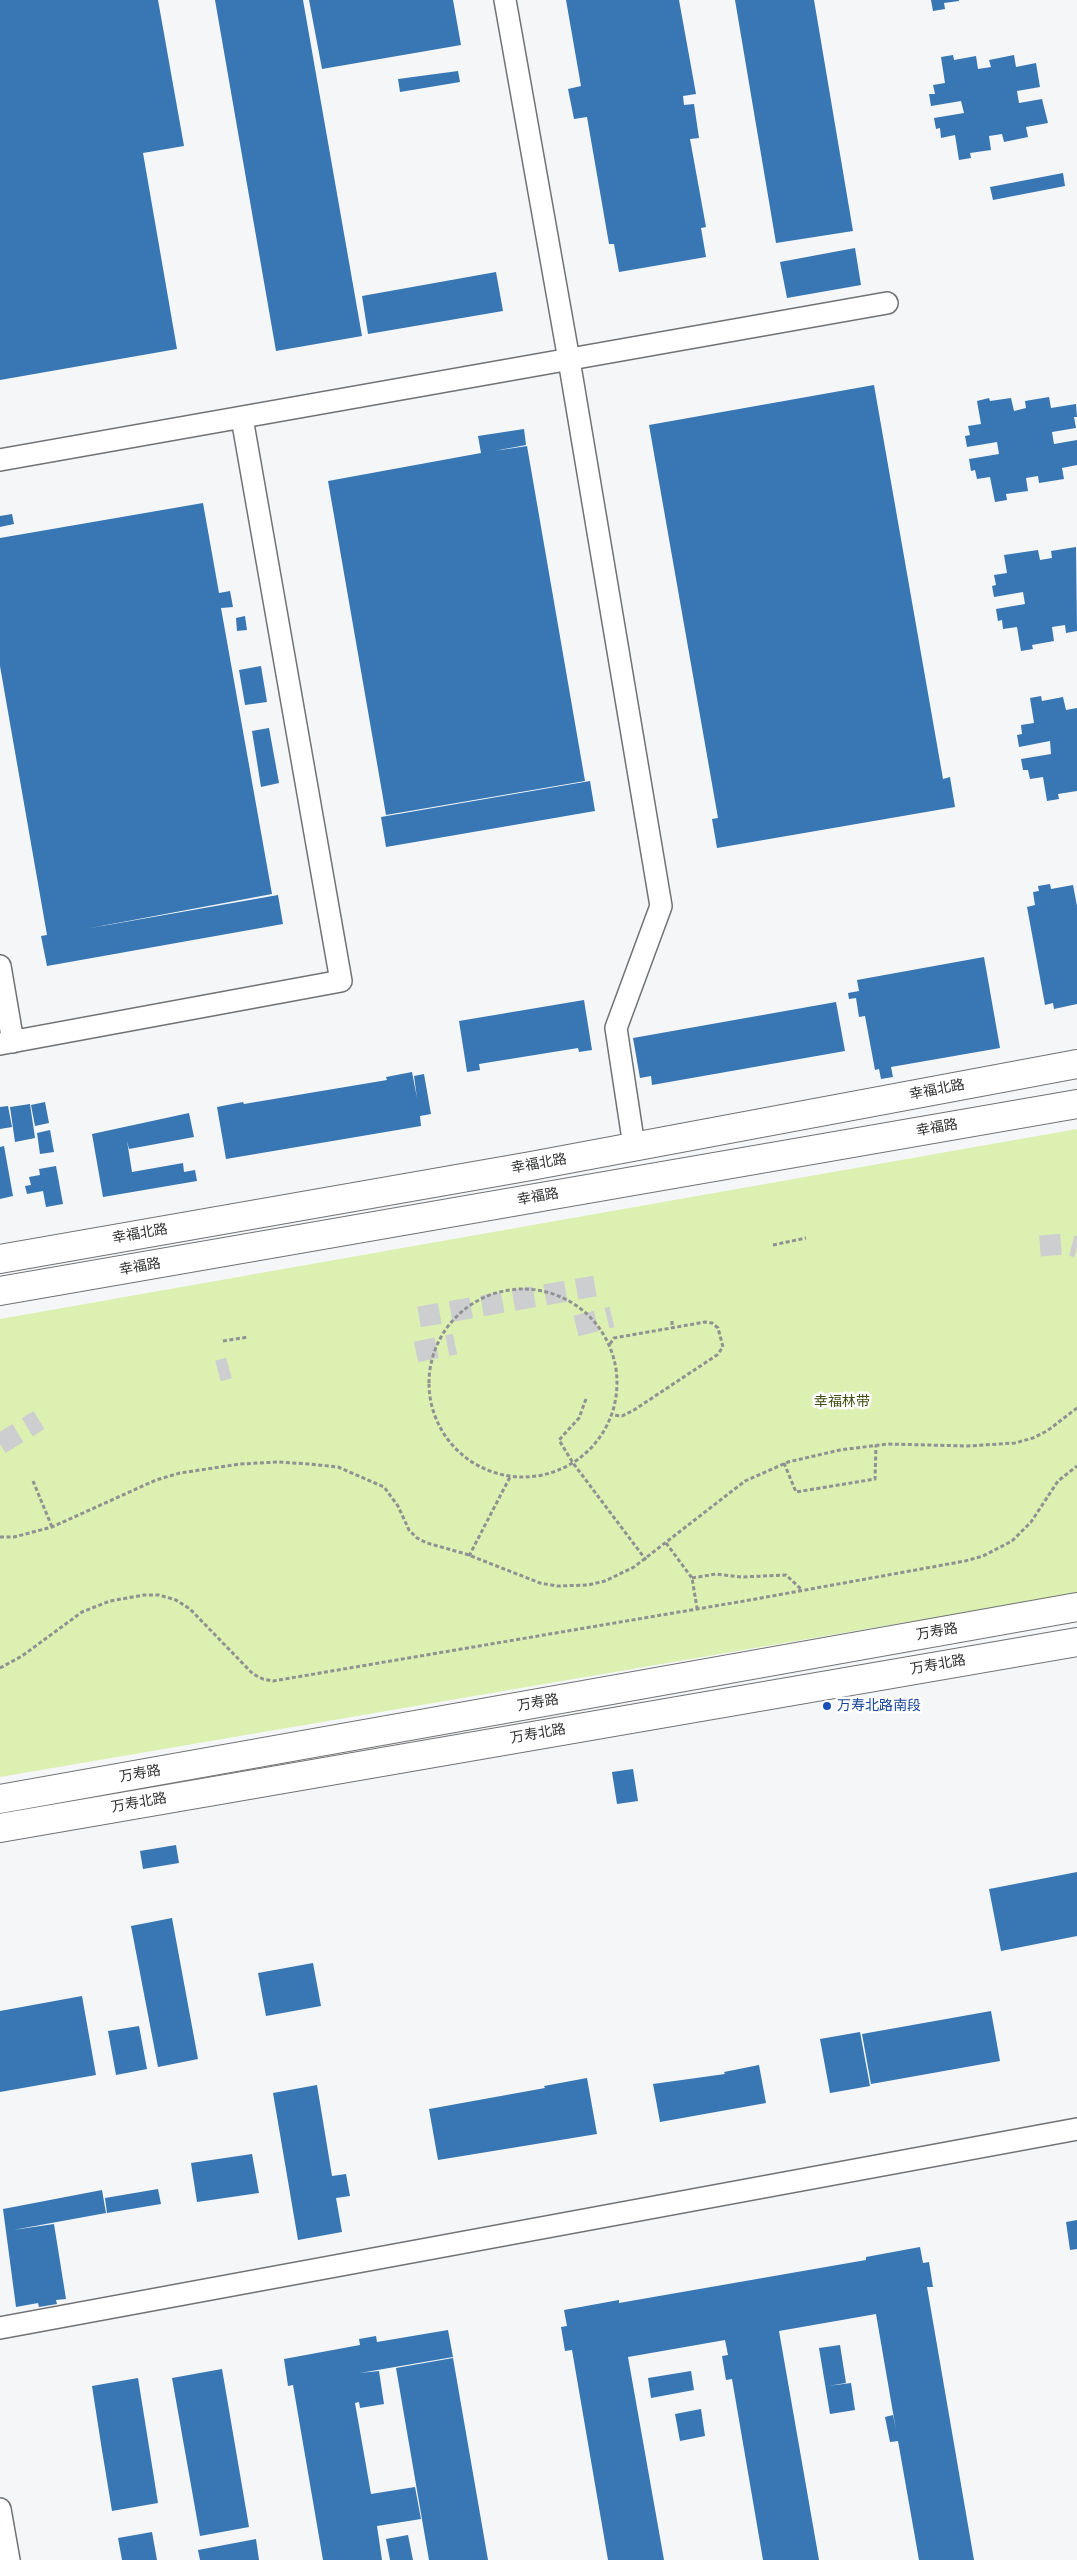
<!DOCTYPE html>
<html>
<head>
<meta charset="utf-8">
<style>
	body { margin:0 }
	canvas { display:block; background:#f4f6f8 }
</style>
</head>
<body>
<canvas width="1077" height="2560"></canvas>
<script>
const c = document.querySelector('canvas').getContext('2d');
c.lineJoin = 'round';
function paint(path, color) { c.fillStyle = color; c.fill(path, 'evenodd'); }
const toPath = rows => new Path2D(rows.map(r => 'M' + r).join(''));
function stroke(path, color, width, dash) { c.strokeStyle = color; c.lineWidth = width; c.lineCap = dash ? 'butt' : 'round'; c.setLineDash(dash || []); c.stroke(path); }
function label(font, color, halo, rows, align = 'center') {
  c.font = font + ' "Fira Sans","Noto Sans SC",sans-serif'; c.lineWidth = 5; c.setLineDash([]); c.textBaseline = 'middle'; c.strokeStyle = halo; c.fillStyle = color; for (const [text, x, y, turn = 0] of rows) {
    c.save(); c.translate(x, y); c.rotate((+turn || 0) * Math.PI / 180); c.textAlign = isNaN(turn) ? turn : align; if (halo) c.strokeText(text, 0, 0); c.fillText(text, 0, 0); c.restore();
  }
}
paint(toPath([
	[1077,1129,1077,1593,0,1777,0,1319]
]), '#dcf0b2');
paint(toPath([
	[0,0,158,0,184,146,143,153,177,349,0,380],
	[215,0,303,0,362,336,276,351],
	[309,0,453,0,461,45,322,69],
	[566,0,679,0,696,94,683,96,684,105,694,104,699,138,690,139,706,227,701,228,706,257,619,272,614,244,609,244,587,117,574,119,568,89,581,86],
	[735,0,814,0,853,231,776,243],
	[931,0,959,0,959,1,944,3,945,9,933,11],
	[953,55,954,60,976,56,978,69,991,67,989,60,1014,55,1016,67,1036,63,1040,87,1017,91,1019,103,1042,99,1048,123,1026,127,1028,137,1004,142,1002,134,989,136,991,150,970,153,971,158,959,160,955,135,941,138,940,128,936,129,934,118,964,113,961,101,931,106,929,94,935,94,933,85,945,83,941,57],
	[458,71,460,82,400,92,398,79],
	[1063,173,1065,186,993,200,990,187],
	[855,248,861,285,787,298,780,262],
	[496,272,503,311,368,334,362,296],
	[874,385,943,779,950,777,955,807,717,848,712,819,718,818,649,425],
	[1049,397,1051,408,1076,404,1077,417,1074,417,1076,428,1052,432,1054,444,1077,440,1077,465,1062,468,1064,479,1039,483,1038,476,1026,478,1028,491,1006,494,1007,500,995,502,990,477,977,479,975,470,971,471,969,459,999,454,997,442,967,447,965,436,970,435,968,426,981,424,977,401,989,398,990,401,1011,398,1014,411,1026,408,1025,401],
	[524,429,526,445,494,451,527,446,585,781,386,815,328,481,481,453,478,436],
	[203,503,219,593,230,591,233,607,221,608,272,894,85,929,278,895,283,924,47,966,41,936,47,935,0,666,0,538],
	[12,514,14,524,0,527,0,516],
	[1076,547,1077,631,1066,633,1065,625,1052,627,1054,641,1032,645,1033,649,1021,651,1017,627,1003,629,1002,620,998,621,996,609,1025,604,1023,592,994,597,992,586,996,585,994,575,1007,573,1004,555,1038,550,1040,560,1052,558,1051,551],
	[245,616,247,630,237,631,236,618],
	[261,666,267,702,245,705,239,670],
	[1041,696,1042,701,1063,697,1066,710,1077,708,1077,791,1058,794,1059,799,1047,801,1043,777,1030,779,1028,770,1023,770,1021,759,1051,754,1050,741,1019,747,1017,735,1022,734,1021,725,1034,723,1030,698],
	[269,728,279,783,261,787,252,731],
	[590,781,595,811,386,847,381,817],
	[1050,884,1051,889,1073,885,1077,906,1077,1004,1054,1009,1053,1003,1045,1005,1027,907,1035,905,1033,892,1039,891,1038,886],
	[984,957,1000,1048,891,1067,893,1077,881,1079,879,1069,875,1070,865,1016,859,1017,856,998,849,999,848,993,859,991,857,980],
	[584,1000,592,1050,579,1052,578,1048,479,1064,480,1070,467,1072,459,1021],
	[836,1002,845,1051,652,1085,651,1076,640,1078,633,1038],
	[412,1072,417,1098,414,1076,424,1074,431,1114,420,1116,421,1126,226,1159,217,1107,243,1102,244,1104,387,1080,386,1077],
	[45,1102,49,1123,35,1126,31,1105],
	[30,1104,35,1138,15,1142,10,1107],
	[8,1106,12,1127,0,1129,0,1107],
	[189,1113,194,1137,129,1149,127,1141,132,1172,183,1163,184,1172,195,1170,197,1181,103,1197,92,1134],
	[50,1130,54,1152,40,1154,37,1133],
	[4,1146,13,1196,0,1199,0,1147],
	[56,1166,63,1204,46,1207,43,1191,27,1194,25,1186,31,1185,29,1177,40,1175,39,1169],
	[633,1769,638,1801,617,1804,612,1772],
	[176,1845,179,1863,143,1869,140,1851],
	[1077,1872,1077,1936,1001,1951,989,1889],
	[172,1918,198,2059,158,2067,131,1926],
	[313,1963,321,2006,266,2016,258,1973],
	[82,1996,96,2075,0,2092,0,2011],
	[991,2011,1000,2061,871,2084,862,2034],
	[139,2026,147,2069,116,2075,108,2031],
	[860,2032,870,2086,830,2093,820,2039],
	[759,2065,766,2103,660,2122,653,2084,725,2074,724,2072],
	[587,2078,597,2134,438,2160,429,2109,545,2088,544,2086],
	[317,2085,332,2176,346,2174,350,2196,336,2198,342,2232,298,2240,273,2093],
	[252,2154,259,2193,197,2202,191,2163],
	[158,2189,161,2204,107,2213,105,2198],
	[102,2190,106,2213,13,2230,54,2224,66,2299,56,2300,57,2304,39,2307,38,2303,16,2307,3,2209],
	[1077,2220,1077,2249,1070,2250,1066,2222],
	[920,2247,923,2263,929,2262,933,2287,927,2287,974,2560,919,2560,898,2441,890,2442,885,2417,893,2415,896,2430,876,2314,779,2331,819,2560,763,2560,732,2379,726,2380,722,2356,728,2355,725,2340,628,2357,664,2560,608,2560,572,2350,565,2351,561,2327,567,2326,564,2310,619,2300,619,2303,866,2260,866,2257],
	[448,2330,453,2357,360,2373,379,2371,384,2404,360,2408,359,2402,355,2403,371,2494,415,2487,421,2519,377,2526,382,2560,323,2560,293,2385,288,2386,284,2359,360,2345,359,2339,376,2336,377,2342],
	[840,2345,846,2383,828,2386,851,2383,855,2410,830,2414,819,2348],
	[453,2358,488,2560,429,2560,396,2368],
	[222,2369,249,2527,200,2536,172,2378],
	[691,2371,694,2390,651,2398,648,2378],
	[138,2378,158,2503,112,2511,101,2444,125,2440,101,2444,92,2386],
	[701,2409,705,2436,680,2441,675,2414],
	[152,2532,157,2560,122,2560,118,2538],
	[408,2535,413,2560,390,2560,386,2539],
	[256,2539,259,2560,200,2560,198,2550]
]), '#3877b3');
stroke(toPath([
	[1040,1246,1065,1244,1077,1247],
	[419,1317,595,1286],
	[576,1326,612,1317],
	[416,1352,455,1344],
	[218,1371,229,1368],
	[0,1444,39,1420]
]), '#cdced0', 21, [21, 11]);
const street = toPath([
	[505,0,569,360,661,906,616,1028,634,1146],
	[0,460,887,303],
	[0,966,13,1042],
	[0,1044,341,981,242,418],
	[0,2328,1077,2129],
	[0,2509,9,2560]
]);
const secondary = toPath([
	[0,1259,531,1166,1077,1064],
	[0,1828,1077,1642]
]);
const primary = toPath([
	[0,1291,1077,1104],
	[0,1799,1077,1607]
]);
stroke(street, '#707274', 24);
stroke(secondary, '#707274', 30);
stroke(primary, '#707274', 30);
stroke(toPath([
	[773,1245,806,1238],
	'429 1383a94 94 0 1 1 188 0a94 94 0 1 1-188 0Z',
	[672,1321,672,1328],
	[223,1341,248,1337],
	[610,1344,614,1338,705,1322,712,1323,718,1328,723,1347,717,1355,634,1410,622,1416,612,1415],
	[586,1399,579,1418,559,1440,573,1463,646,1560],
	[784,1463,796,1492,875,1479,876,1445],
	[33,1481,52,1527],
	[0,1537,14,1537,52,1527,156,1480,180,1473,240,1464,278,1462,309,1464,338,1467,384,1487,398,1506,409,1530,417,1538,427,1543,466,1554,540,1583,557,1586,588,1585,605,1581,634,1567,745,1481,788,1462,840,1450,887,1444,968,1446,1015,1443,1033,1438,1047,1431,1077,1408],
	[666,1543,692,1578,697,1608],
	[469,1556,510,1477],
	[692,1578,716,1574,741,1577,786,1575,802,1590],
	[0,1668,22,1656,82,1612,110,1601,144,1595,159,1595,176,1600,190,1609,253,1674,263,1679,273,1681,750,1600,965,1561,983,1556,1012,1541,1031,1522,1058,1481,1077,1466]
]), '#8f9192', 3, [4, 2.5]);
stroke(street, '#fff', 21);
stroke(secondary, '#fff', 28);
stroke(primary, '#fff', 28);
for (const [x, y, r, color] of [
	[827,1706,5,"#1a4fb4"]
]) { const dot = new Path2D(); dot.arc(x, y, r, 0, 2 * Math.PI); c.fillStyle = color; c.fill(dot); stroke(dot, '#fff', 2); }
label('14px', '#2f3031', '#fff', [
	["幸福北路",937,1090,-11],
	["幸福路",937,1128,-10],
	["幸福北路",539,1164,-10],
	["幸福路",538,1197,-10],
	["幸福北路",140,1234,-10],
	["幸福路",140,1267,-10],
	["万寿路",937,1632,-10],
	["万寿北路",938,1665,-10],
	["万寿路",538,1703,-10],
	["万寿北路",538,1734,-10],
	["万寿路",140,1774,-10],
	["万寿北路",139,1803,-10]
]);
label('14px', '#3f4e11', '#fff', [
	["幸福林带",842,1402]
]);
label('14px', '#164399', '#fff', [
	["万寿北路南段",837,1706]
], 'left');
</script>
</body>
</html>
